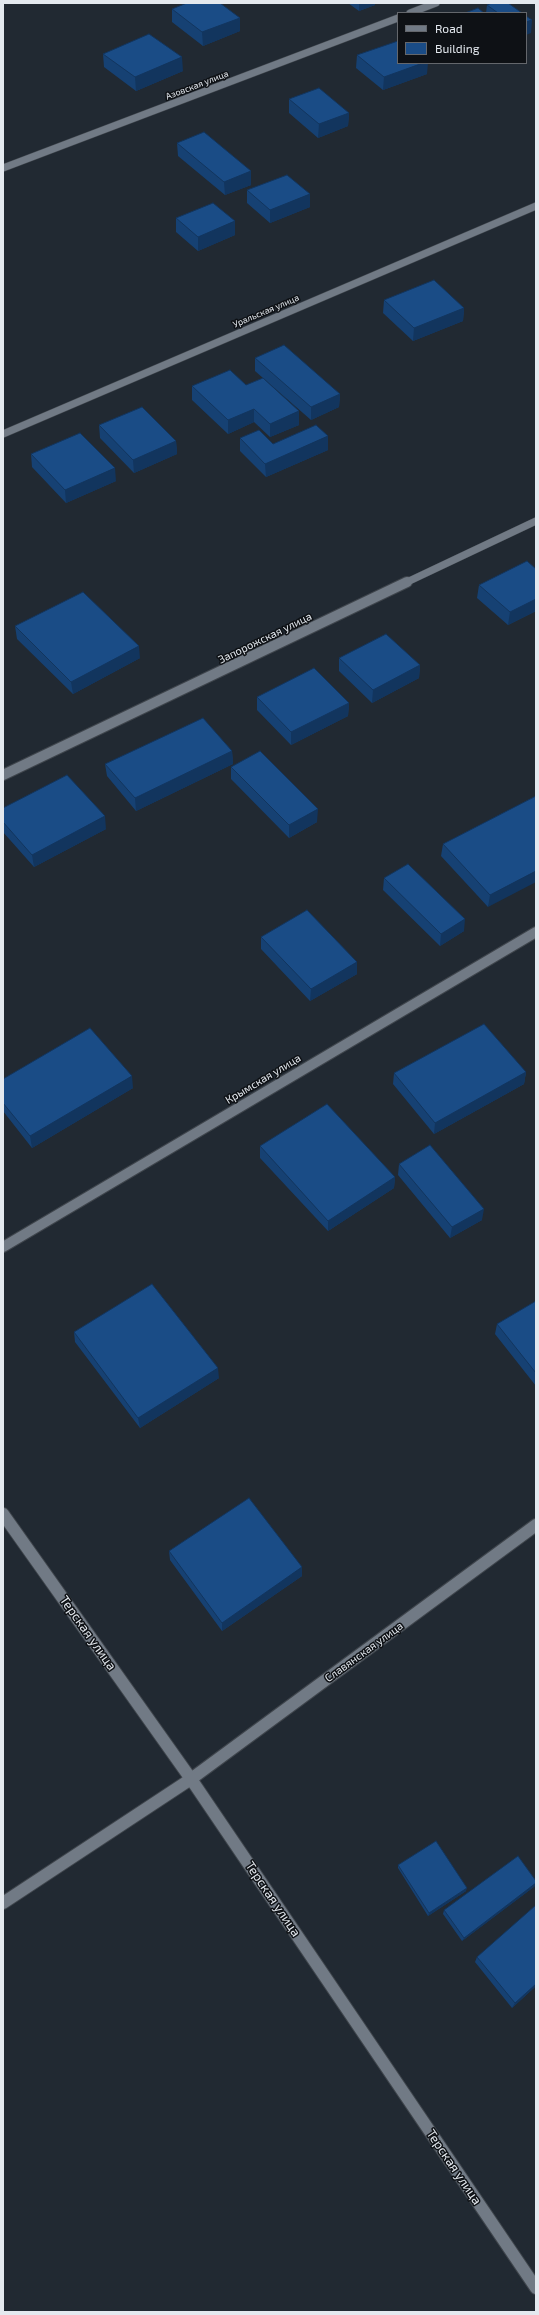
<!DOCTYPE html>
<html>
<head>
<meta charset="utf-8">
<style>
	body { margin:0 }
	#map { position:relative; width:539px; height:2315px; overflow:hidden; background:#212932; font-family:"Exo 2",sans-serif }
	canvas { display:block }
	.frame { position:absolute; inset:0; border:4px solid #e4e9ef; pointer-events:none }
	.legend { position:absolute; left:397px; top:12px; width:130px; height:52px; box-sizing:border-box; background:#0e1115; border:1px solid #64676c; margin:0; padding:5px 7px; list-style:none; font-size:12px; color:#e4e9ef }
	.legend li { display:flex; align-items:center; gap:8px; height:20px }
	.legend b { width:20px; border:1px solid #64676c }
</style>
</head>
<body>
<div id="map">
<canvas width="539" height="2315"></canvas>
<div class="frame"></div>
<ul class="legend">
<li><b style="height:5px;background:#717a85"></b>Road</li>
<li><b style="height:11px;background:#1a4c86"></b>Building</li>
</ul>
</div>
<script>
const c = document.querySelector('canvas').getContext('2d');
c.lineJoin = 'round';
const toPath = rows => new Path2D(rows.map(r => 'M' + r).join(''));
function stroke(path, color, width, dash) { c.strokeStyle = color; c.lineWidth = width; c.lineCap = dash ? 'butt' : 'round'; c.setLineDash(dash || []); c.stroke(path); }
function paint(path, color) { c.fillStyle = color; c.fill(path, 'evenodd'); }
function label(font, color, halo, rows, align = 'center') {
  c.font = font + ' "Exo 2",sans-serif'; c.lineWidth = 3; c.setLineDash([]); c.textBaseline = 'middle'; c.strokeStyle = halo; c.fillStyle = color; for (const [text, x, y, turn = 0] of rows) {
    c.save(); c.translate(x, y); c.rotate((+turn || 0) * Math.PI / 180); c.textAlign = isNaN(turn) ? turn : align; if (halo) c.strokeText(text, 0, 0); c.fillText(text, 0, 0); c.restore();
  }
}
const minorFar2 = toPath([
	[410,13,436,3],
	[3,168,398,18],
	[3,434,536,206],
	[405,583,536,521]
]);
const minorFar1 = toPath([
	[3,775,407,582],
	[3,1247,536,932]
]);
const minor = toPath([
	[3,1514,191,1779,536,2288],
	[3,1903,191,1779,536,1525]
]);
stroke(minorFar2, '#3f454c', 8);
stroke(minorFar1, '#3f454c', 12);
stroke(minor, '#3f454c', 14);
stroke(minorFar2, '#717a85', 7);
stroke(minorFar1, '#717a85', 10);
stroke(minor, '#717a85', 12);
paint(toPath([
	[348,3,375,3,375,5,359,11],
	[487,5,522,13,486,13],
	[172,9,240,18,240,31,203,46,172,22],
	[103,54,183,71,136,91,104,67],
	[357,55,427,74,383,90,356,68],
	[289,99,349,113,348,126,318,138,289,113],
	[177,143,251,171,251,185,225,195,178,156],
	[247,190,310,207,270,223,247,203],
	[176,218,235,235,198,251,176,232],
	[384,300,464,308,463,321,413,341,383,313],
	[255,358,340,394,339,407,311,420,255,371],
	[246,385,299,425,270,437,254,422,228,434,192,400,192,386],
	[99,425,176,441,177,454,134,473,100,438],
	[240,438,273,444,328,450,266,477,240,451],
	[31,454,116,481,66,503,32,467],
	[536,569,536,611,508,625,477,598,479,585],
	[15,626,140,658,73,694,17,639],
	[339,658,420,665,419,678,372,703,339,671],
	[257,697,349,703,348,716,291,745,257,710],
	[232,751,233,764,136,811,107,776,105,764],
	[231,767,317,822,289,838,231,779],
	[536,796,488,907,441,856,443,844],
	[3,808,106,829,34,867,3,832],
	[384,878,464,931,440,946,383,890],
	[261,937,357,974,310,1001,261,949],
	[526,1072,524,1084,434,1134,393,1084,394,1073],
	[3,1079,133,1088,32,1148,3,1111],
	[260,1146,395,1177,394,1188,328,1231,260,1158],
	[399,1164,482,1220,450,1238,398,1175],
	[536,1301,536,1386,495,1334,497,1324],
	[74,1332,219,1378,140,1428,75,1342],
	[169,1551,302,1576,222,1631,170,1560],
	[398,1865,466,1891,428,1916,398,1868],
	[535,1886,462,1941,443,1914,444,1910],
	[477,1957,536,1986,512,2008,475,1962]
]), '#164173');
paint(toPath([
	[362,3,375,3,375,5,359,11,359,4],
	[240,18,240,31,203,46,202,32],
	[532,20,531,33,526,35,526,22],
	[182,57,183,71,136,91,135,77],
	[423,63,428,63,427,74,383,90,384,77],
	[349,113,348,126,318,138,319,124],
	[251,171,251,185,225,195,224,182],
	[310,194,310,207,270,223,270,210],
	[235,221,235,235,198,251,198,237],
	[464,308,463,321,413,341,414,328],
	[340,394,339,407,311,420,311,407],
	[254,409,254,422,228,434,228,420],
	[299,411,299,425,270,437,270,424],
	[328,436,328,450,266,477,265,464],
	[176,441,177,454,134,473,133,460],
	[115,468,116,481,66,503,65,490],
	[536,599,536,611,508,625,510,612],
	[139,646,140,658,73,694,71,682],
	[420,665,419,678,372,703,373,690],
	[349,703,348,716,291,745,291,732],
	[232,751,233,764,136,811,135,798],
	[318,809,317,822,289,838,289,825],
	[105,816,106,829,34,867,32,855],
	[536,871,536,882,488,907,490,895],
	[465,919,464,931,440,946,441,934],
	[357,962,357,974,310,1001,311,989],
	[526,1072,524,1084,434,1134,435,1123],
	[132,1076,133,1088,32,1148,30,1136],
	[395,1177,394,1188,328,1231,328,1221],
	[484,1209,482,1220,450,1238,452,1227],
	[218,1368,219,1378,140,1428,138,1418],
	[302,1567,302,1576,222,1631,222,1623],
	[536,1883,535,1886,462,1941,464,1938],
	[467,1888,466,1891,428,1916,429,1913],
	[536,1984,536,1986,512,2008,515,2003]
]), '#12355e');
const building = toPath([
	[187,3,220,3,240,18,202,32,172,9,187,3],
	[492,3,508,3,522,13,498,13,487,5,492,3],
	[478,8,484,13,465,13,478,8],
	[526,16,532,20,526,22,526,16],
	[149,34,182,57,135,77,103,54,149,34],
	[398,41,398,63,423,63,384,77,357,55,398,41],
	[319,88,349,113,319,124,289,99,319,88],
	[204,132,251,171,224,182,177,143,204,132],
	[287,175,310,194,270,210,247,190,287,175],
	[213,203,235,221,198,237,176,218,213,203],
	[434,280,464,308,414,328,384,300,434,280],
	[284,345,340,394,311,407,255,358,284,345],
	[230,370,246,385,263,378,299,411,270,424,254,409,228,420,192,386,230,370],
	[142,407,176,441,133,460,99,425,142,407],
	[316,425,328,436,265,464,240,438,259,430,273,444,316,425],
	[80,433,115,468,65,490,31,454,80,433],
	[527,561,536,569,536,599,510,612,479,585,527,561],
	[83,592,139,646,71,682,15,626,83,592],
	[386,634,420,665,373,690,339,658,386,634],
	[314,668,349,703,291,732,257,697,314,668],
	[203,718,232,751,135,798,105,764,203,718],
	[260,751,318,809,289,825,231,767,260,751],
	[67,775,105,816,32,855,3,822,3,808,67,775],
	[536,796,536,871,490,895,443,844,536,796],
	[408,864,465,919,441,934,384,878,408,864],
	[307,910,357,962,311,989,261,937,307,910],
	[484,1024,526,1072,435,1123,394,1073,484,1024],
	[90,1028,132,1076,30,1136,3,1103,3,1079,90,1028],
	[327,1104,395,1177,328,1221,260,1146,327,1104],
	[430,1145,484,1209,452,1227,399,1164,430,1145],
	[152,1284,218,1368,138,1418,74,1332,152,1284],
	[536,1301,536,1373,497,1324,536,1301],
	[249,1498,302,1567,222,1623,169,1551,249,1498],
	[436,1841,467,1888,429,1913,398,1865,436,1841],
	[518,1856,536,1881,536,1883,464,1938,444,1910,518,1856],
	[536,1905,536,1984,515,2003,477,1957,536,1905]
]);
paint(building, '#1a4c86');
stroke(building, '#12355e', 1);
label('9px', '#e4e9ef', '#0e1115', [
	["Азовская улица",197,85,-21],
	["Уральская улица",266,311,-23]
]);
label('11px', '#e4e9ef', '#0e1115', [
	["Запорожская улица",265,638,-26],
	["Крымская улица",263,1079,-31],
	["Славянская улица",364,1652,-36]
]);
label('13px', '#e4e9ef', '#0e1115', [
	["Терская улица",88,1633,55],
	["Терская улица",273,1899,56],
	["Терская улица",454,2167,56]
]);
</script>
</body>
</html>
